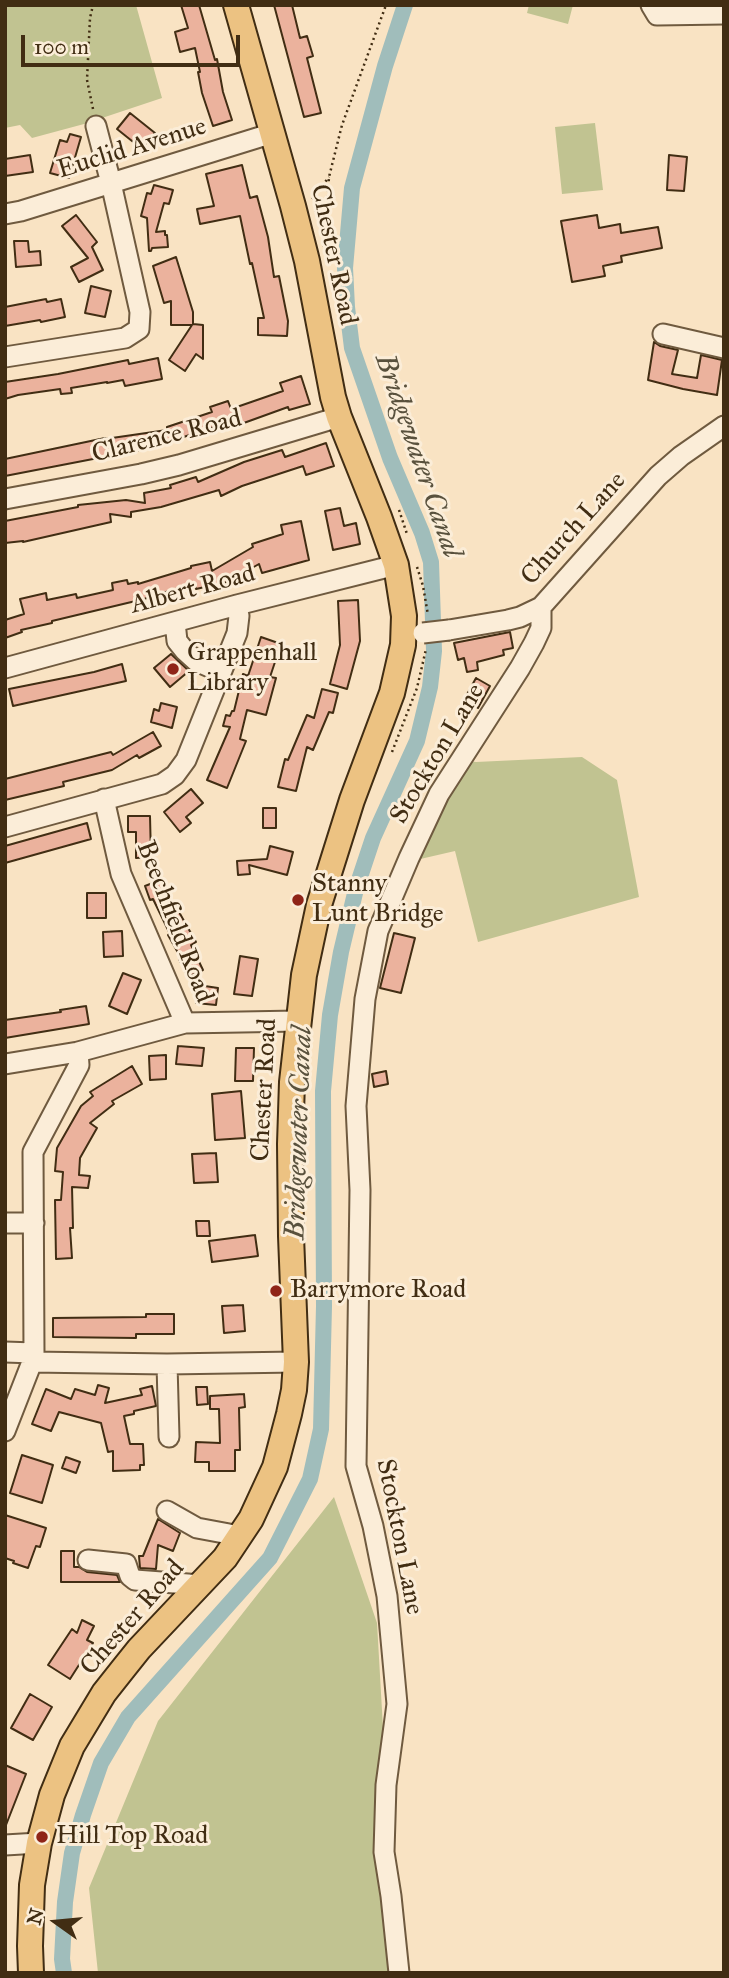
<!DOCTYPE html>
<html>
<head>
<meta charset="utf-8">
<style>
	body { margin:0 }
	#map { position:relative; width:729px; height:1978px; overflow:hidden; background:#f9e3c3; font-family:"IM FELL Great Primer",serif }
	canvas { display:block }
	.frame { position:absolute; inset:0; border:7px solid #412d13; pointer-events:none }
	.north { position:absolute; left:21px; top:1887px; width:70px; height:70px; -webkit-text-stroke:5px #fbedd8; paint-order:stroke; rotate:285deg; font-size:19px; font-weight:700; line-height:28px; text-align:center; color:#412d13 }
	.north::after { content:''; display:block; margin:auto; width:24px; height:32px; background:#412d13; clip-path:polygon(50% 0,100% 100%,50% 72%,0 100%) }
	.scale { position:absolute; left:21px; top:35px; width:219px; height:32px; box-sizing:border-box; border:4px solid #412d13; border-top:0; padding-left:9px; font-size:21px; line-height:24px; white-space:nowrap; color:#412d13; -webkit-text-stroke:5px #fbedd8; paint-order:stroke }
</style>
</head>
<body>
<div id="map">
<canvas width="729" height="1978"></canvas>
<div class="frame"></div>
<div class="north">N</div>
<div class="scale">100 m</div>
</div>
<script>
const c = document.querySelector('canvas').getContext('2d');
c.lineJoin = 'round';
function paint(path, color) { c.fillStyle = color; c.fill(path, 'evenodd'); }
const toPath = rows => new Path2D(rows.map(r => 'M' + r).join(''));
function stroke(path, color, width, dash) { c.strokeStyle = color; c.lineWidth = width; c.lineCap = dash ? 'butt' : 'round'; c.setLineDash(dash || []); c.stroke(path); }
function label(font, color, halo, rows, align = 'center') {
  c.font = font + ' "IM FELL Great Primer",serif'; c.lineWidth = 6; c.setLineDash([]); c.textBaseline = 'middle'; c.strokeStyle = halo; c.fillStyle = color; for (const [text, x, y, turn = 0] of rows) {
    c.save(); c.translate(x, y); c.rotate((+turn || 0) * Math.PI / 180); c.textAlign = isNaN(turn) ? turn : align; if (halo) c.strokeText(text, 0, 0); c.fillText(text, 0, 0); c.restore();
  }
}
paint(toPath([
	[5,5,136,5,162,98,84,124,32,138,20,125,5,128],
	[529,5,573,5,568,24,527,13],
	[595,123,603,190,562,194,555,127],
	[582,757,617,780,639,897,478,942,455,851,416,860,412,857,468,761,476,762],
	[334,1497,377,1623,397,1973,98,1973,89,1888,158,1721]
]), '#c1c391');
stroke(toPath([
	[64,1973,62,1959,65,1902,72,1853,83,1815,101,1763,128,1717,270,1558,310,1479,321,1429,324,1306,323,1091,330,1015,341,952,356,889,373,838,417,741,430,687,434,651,431,562,422,533,390,458,352,348,347,307,345,268,352,188,385,66,405,5]
]), '#a0bdbb', 16);
const building = toPath([
	[181,5,199,5,215,60,217,59,223,92,232,120,213,126,202,93,198,72,200,72,195,48,180,52,175,32,188,28,181,5],
	[274,5,292,5,300,38,307,36,313,56,307,58,321,113,304,117,274,5],
	[130,113,155,133,142,149,117,129,130,113],
	[70,134,81,137,69,178,50,173,60,140,67,142,70,134],
	[30,155,33,172,5,176,5,159,30,155],
	[669,155,687,157,684,191,667,190,669,155],
	[242,165,250,198,257,196,268,237,274,277,279,276,288,321,287,336,258,335,258,318,264,318,252,263,250,264,240,216,200,224,197,209,214,206,206,174,242,165],
	[154,185,173,190,169,204,164,203,156,232,165,231,165,235,167,235,168,247,152,248,151,251,149,251,147,218,141,216,147,193,151,194,154,185],
	[76,215,97,242,92,247,103,270,79,282,71,267,88,258,62,226,76,215],
	[597,215,599,228,620,224,621,233,658,227,662,248,621,256,622,262,603,266,605,276,572,282,561,221,597,215],
	[14,241,28,241,29,252,40,251,41,265,16,267,14,241],
	[176,257,193,312,193,324,203,325,203,359,196,354,185,371,169,360,192,325,171,325,171,301,164,303,153,266,176,257],
	[91,286,111,291,105,317,85,313,91,286],
	[46,299,47,302,61,299,65,317,41,322,40,320,5,326,5,307,46,299],
	[654,342,660,346,678,350,672,374,697,378,701,355,722,360,717,395,683,389,648,380,654,342],
	[158,358,162,379,125,386,123,380,107,383,107,382,71,388,72,393,61,394,60,389,18,395,5,399,5,382,58,374,128,360,129,364,158,358],
	[301,376,310,404,289,410,288,407,241,424,240,421,218,429,217,426,150,448,5,476,5,459,105,438,105,439,167,430,167,427,212,412,210,407,228,401,231,409,283,391,280,383,301,376],
	[326,443,334,466,306,475,303,466,242,486,221,496,219,490,161,507,131,512,131,517,110,514,111,522,23,542,23,541,5,543,5,521,78,507,78,505,126,500,145,503,144,493,171,488,170,485,196,477,198,482,244,462,282,450,285,457,326,443],
	[340,508,344,526,356,523,360,544,333,550,325,511,340,508],
	[301,521,309,560,262,573,259,564,227,582,196,589,194,583,144,599,52,621,52,623,21,630,22,632,5,638,5,620,24,614,20,599,46,593,47,600,76,594,77,598,113,590,112,583,127,580,128,584,138,582,138,584,191,568,191,566,210,562,212,571,253,547,252,544,283,534,281,525,301,521],
	[358,600,360,641,347,689,330,684,340,645,338,601,358,600],
	[510,632,513,648,503,650,504,655,477,662,478,670,467,672,464,658,458,660,454,643,510,632],
	[261,637,281,644,270,677,276,678,266,715,247,710,240,739,246,741,227,788,207,780,230,727,223,726,226,715,230,716,232,711,234,711,243,674,248,676,261,637],
	[171,654,189,671,170,687,154,668,171,654],
	[122,664,126,681,13,706,9,689,94,672,122,664],
	[476,678,490,686,478,708,464,700,476,678],
	[322,689,338,693,333,713,329,712,313,750,307,747,296,791,278,787,285,759,288,760,307,715,314,718,322,689],
	[161,703,177,707,172,728,151,722,154,709,159,711,161,703],
	[153,732,161,746,139,758,137,755,112,770,63,782,64,786,5,800,5,779,111,752,113,755,153,732],
	[191,789,203,803,186,817,191,823,180,832,164,812,191,789],
	[263,808,276,808,276,828,263,828,263,808],
	[128,816,150,816,151,857,136,858,136,832,128,832,128,816],
	[87,823,91,839,5,863,5,846,87,823],
	[270,846,293,852,287,875,249,865,250,874,238,875,237,861,267,859,270,846],
	[163,879,173,906,175,905,196,942,191,945,203,970,188,977,179,959,181,958,168,935,170,934,153,899,150,900,145,886,163,879],
	[87,893,106,893,106,918,87,918,87,893],
	[122,931,123,956,104,957,103,932,122,931],
	[394,933,415,938,401,993,380,988,394,933],
	[240,956,258,959,252,996,234,994,240,956],
	[123,973,141,980,127,1014,109,1006,123,973],
	[198,985,218,988,216,1005,196,1003,198,985],
	[86,1006,89,1024,5,1038,5,1020,61,1012,60,1010,86,1006],
	[178,1046,204,1048,202,1066,176,1064,178,1046],
	[236,1048,254,1048,253,1081,235,1081,236,1048],
	[166,1055,166,1079,150,1080,149,1056,166,1055],
	[132,1066,142,1084,112,1101,114,1104,90,1123,97,1128,80,1158,79,1175,90,1176,88,1188,72,1187,73,1228,70,1228,72,1258,56,1259,55,1200,61,1200,63,1172,55,1171,57,1148,81,1106,93,1096,90,1092,132,1066],
	[386,1071,388,1084,374,1087,372,1074,386,1071],
	[241,1091,245,1138,215,1140,212,1094,241,1091],
	[216,1153,218,1182,194,1183,192,1154,216,1153],
	[196,1221,209,1221,210,1236,197,1236,196,1221],
	[255,1235,258,1256,212,1262,209,1241,255,1235],
	[243,1305,245,1331,224,1333,222,1306,243,1305],
	[146,1314,174,1314,174,1334,136,1334,136,1338,53,1337,53,1318,146,1317,146,1314],
	[98,1385,109,1388,105,1403,142,1395,140,1389,152,1386,156,1406,134,1411,134,1414,124,1416,130,1444,143,1444,144,1465,140,1465,140,1470,113,1471,113,1451,108,1452,101,1423,59,1412,51,1431,32,1424,46,1389,71,1399,75,1389,95,1395,98,1385],
	[196,1387,207,1387,208,1404,197,1405,196,1387],
	[244,1394,245,1407,239,1408,240,1450,235,1450,235,1471,209,1471,209,1462,195,1462,196,1442,220,1443,219,1409,210,1409,210,1396,244,1394],
	[22,1455,53,1465,42,1503,10,1493,22,1455],
	[66,1457,80,1462,76,1473,62,1468,66,1457],
	[5,1515,46,1528,40,1547,36,1546,28,1568,13,1563,14,1561,5,1558,5,1515],
	[158,1519,180,1533,173,1551,158,1545,156,1569,140,1568,139,1556,143,1556,158,1519],
	[61,1551,74,1551,74,1567,79,1567,87,1572,117,1575,120,1582,61,1582,61,1551],
	[82,1620,94,1626,87,1640,93,1643,70,1679,48,1665,72,1629,77,1633,82,1620],
	[30,1694,52,1707,33,1740,11,1728,30,1694],
	[5,1765,26,1774,6,1825,5,1825,5,1765]
]);
paint(building, '#ebb29d');
stroke(building, '#412d13', 2);
const minor = toPath([
	[651,5,657,15,724,14],
	[5,214,21,211,273,133],
	[663,334,724,348],
	[5,357,125,338,139,329,140,312,111,183,96,126],
	[5,499,141,474,179,465,339,417],
	[175,622,177,641,185,651,196,661,221,672],
	[449,630,508,620,520,617,541,607,658,476,681,456,724,426],
	[5,668,237,605,396,565],
	[104,799,121,874,185,1023],
	[5,827,162,784,175,775,186,760,237,633,239,616,237,605],
	[5,1064,78,1052],
	[5,1223,34,1223],
	[5,1352,34,1353],
	[32,1362,167,1364,296,1362],
	[167,1364,169,1437],
	[5,1431,32,1362,34,1353,33,1152,79,1065,78,1052,185,1023,298,1021],
	[167,1511,197,1528,240,1536],
	[88,1560,126,1564,130,1576,135,1580,201,1585],
	[5,1845,39,1843],
	[399,1973,391,1896,384,1852,386,1785,397,1704,387,1596,373,1526,356,1466,360,1190,356,1106,365,999,378,931,409,858,439,794,520,668,534,643,541,628,541,607]
]);
const major = toPath([
	[31,1973,30,1946,32,1885,39,1843,52,1795,72,1746,104,1693,123,1669,139,1649,225,1558,251,1519,275,1467,289,1414,294,1390,296,1362,291,1236,290,1144,292,1082,304,975,319,905,352,800,392,693,403,645,404,616,396,565,379,517,339,417,333,397,307,261,293,206,236,5]
]);
stroke(minor, '#6f5a3f', 23);
stroke(major, '#412d13', 28);
stroke(toPath([
	[93,109,87,80,90,18,93,5],
	[312,199,329,177],
	[315,210,325,220],
	[324,247,329,177,342,125,386,5],
	[399,510,407,534],
	[417,567,423,586,428,615],
	[392,752,417,688,426,649]
]), '#412d13', 2.5, [2, 3.5]);
stroke(minor, '#fbedd8', 19);
stroke(major, '#ecc282', 24);
const minorBridge = toPath([
	[423,633,449,630]
]);
stroke(minorBridge, '#6f5a3f', 23, []);
stroke(minorBridge, '#fbedd8', 19);
for (const [x, y, r, color] of [
	[173,669,7,"#8f2418"],
	[298,900,7,"#8f2418"],
	[276,1291,7,"#8f2418"],
	[42,1837,7,"#8f2418"]
]) { const dot = new Path2D(); dot.arc(x, y, r, 0, 2 * Math.PI); c.fillStyle = color; c.fill(dot); stroke(dot, '#fbedd8', 2.5); }
label('26px', '#412d13', '#fbedd8', [
	["Euclid Avenue",132,149,-17],
	["Chester Road",333,255,78],
	["Clarence Road",167,437,-14],
	["Church Lane",574,529,-48],
	["Albert Road",193,590,-15],
	["Stockton Lane",438,754,-59],
	["Beechfield Road",174,922,69],
	["Chester Road",265,1090,-87],
	["Stockton Lane",399,1537,79],
	["Chester Road",133,1618,-49]
]);
label('26px', '#412d13', '#fbedd8', [
	["Grappenhall",187,654],
	["Library",187,684],
	["Stanny",312,885],
	["Lunt Bridge",312,915],
	["Barrymore Road",290,1291],
	["Hill Top Road",56,1837]
], 'left');
label('italic 28px', '#59513d', '#fbedd8', [
	["Bridgewater Canal",417,456,71],
	["Bridgewater Canal",300,1133,-88]
]);
</script>
</body>
</html>
